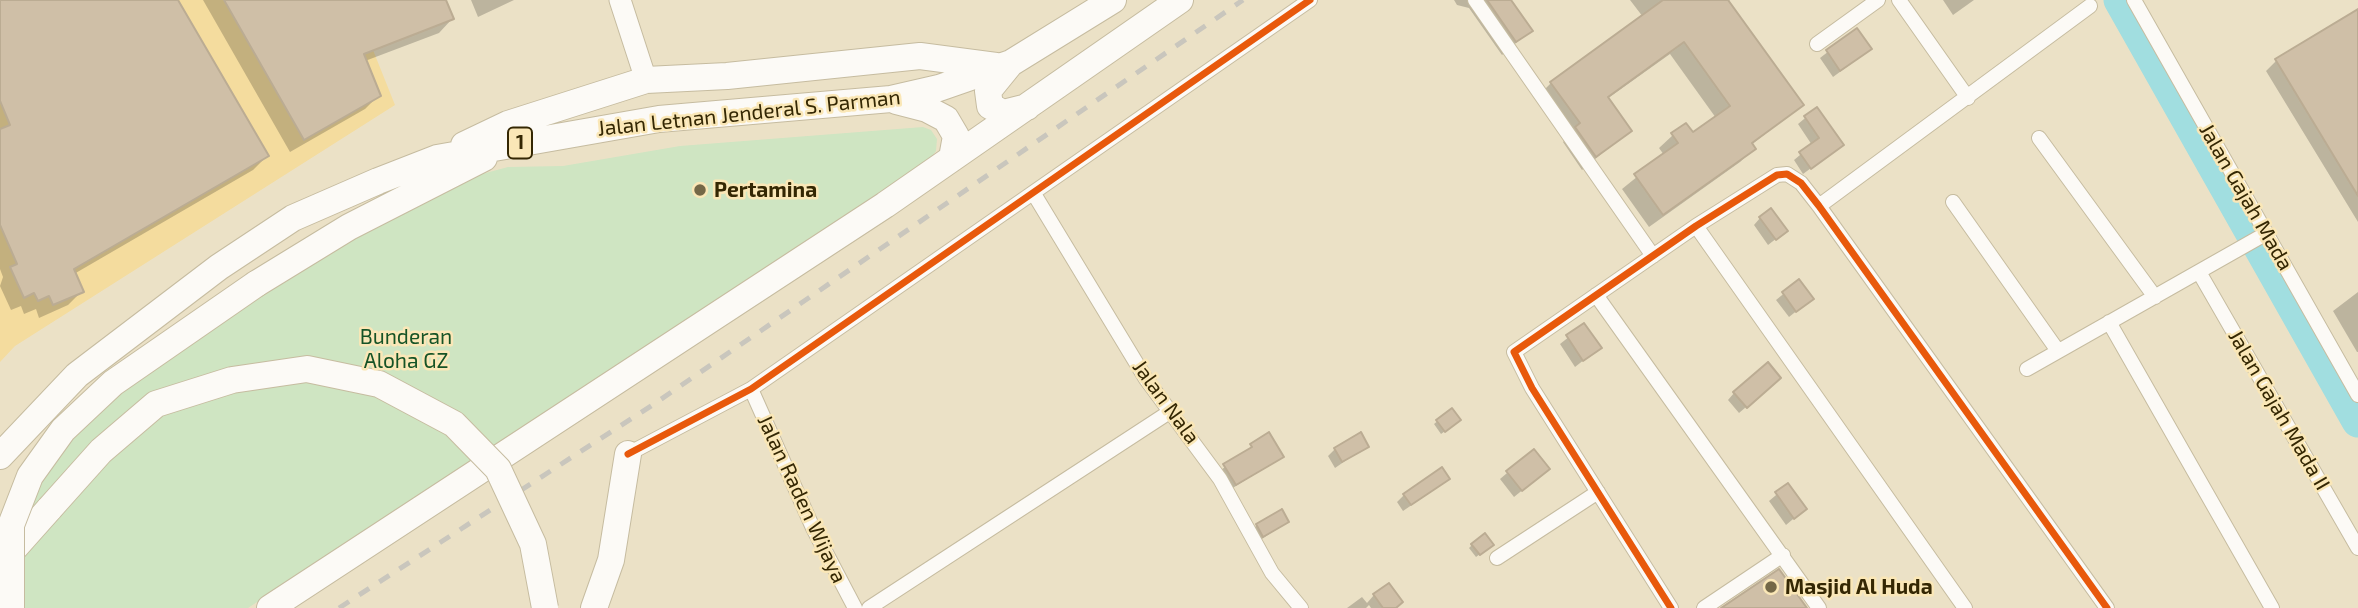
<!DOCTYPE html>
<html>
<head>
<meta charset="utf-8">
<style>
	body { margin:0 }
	canvas { display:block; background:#ebe1c6 }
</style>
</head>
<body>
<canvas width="2358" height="608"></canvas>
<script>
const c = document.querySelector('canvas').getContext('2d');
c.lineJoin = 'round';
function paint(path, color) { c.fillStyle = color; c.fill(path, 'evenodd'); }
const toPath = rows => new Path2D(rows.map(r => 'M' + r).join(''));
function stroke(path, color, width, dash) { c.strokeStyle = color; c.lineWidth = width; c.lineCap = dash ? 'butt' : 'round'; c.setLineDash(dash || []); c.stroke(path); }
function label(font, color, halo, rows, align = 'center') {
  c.font = font + ' "Exo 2",sans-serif'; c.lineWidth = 5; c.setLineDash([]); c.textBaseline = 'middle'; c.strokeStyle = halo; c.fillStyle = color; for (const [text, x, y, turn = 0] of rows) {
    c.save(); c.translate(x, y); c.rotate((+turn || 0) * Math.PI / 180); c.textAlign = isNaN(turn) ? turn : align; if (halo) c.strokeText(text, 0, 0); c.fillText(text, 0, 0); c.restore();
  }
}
paint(toPath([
	[0,0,353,0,395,105,15,346,0,362]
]), '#f4dc9e');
paint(toPath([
	[923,127,931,130,937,139,936,151,926,164,248,608,0,608,28,501,74,438,125,389,178,344,441,185,508,167,563,166,680,146]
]), '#cfe5c2');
paint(toPath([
	[0,0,176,0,267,156,253,170,74,274,82,291,68,305,39,318,36,309,24,314,21,306,11,310,0,286,3,277,0,269],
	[203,0,444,0,452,19,439,33,365,61,379,95,365,109,290,152],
	[471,0,514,0,478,17],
	[1454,0,1509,0,1530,31,1502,55,1469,8,1457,5],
	[1630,0,1730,0,1727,2,1802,105,1751,145,1754,148,1740,162,1649,227,1622,189,1664,155,1659,148,1673,135,1693,135,1716,118,1670,54,1607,99,1630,130,1582,170,1563,142,1567,138,1537,97,1551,83,1643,17],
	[1943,0,1974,0,1953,15],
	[2358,11,2358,222,2266,71,2276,61],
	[1856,30,1863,55,1833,77,1820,58],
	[1816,109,1842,145,1803,174,1794,160,1812,145,1798,124],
	[1760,218,1786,231,1768,245,1754,225],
	[1798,282,1804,305,1789,317,1776,300],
	[2358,292,2358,352,2357,352,2333,311],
	[1584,325,1599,348,1575,367,1560,344],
	[1772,385,1739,413,1728,400,1734,393],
	[1451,410,1456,423,1441,434,1434,424],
	[1269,434,1282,457,1228,491,1217,473],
	[1367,446,1335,468,1328,456,1335,449],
	[1533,451,1541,475,1514,497,1500,479],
	[1441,485,1403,511,1397,502,1404,495],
	[1788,485,1805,509,1786,525,1769,501],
	[1287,522,1256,543,1250,532,1257,525],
	[1472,545,1488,548,1476,557,1469,548],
	[1374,595,1395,608,1371,608,1369,605,1366,608,1347,608,1362,597,1367,603]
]), '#0003');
stroke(toPath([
	[2120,0,2358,421]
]), '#a1dee0', 33);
const building = toPath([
	[0,0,178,0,269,156,74,269,84,292,53,305,49,296,38,301,34,293,24,298,10,267,17,264,0,225,0,129,10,125,0,101,0,0],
	[224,0,446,0,454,19,364,54,381,96,304,140,224,0],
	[1487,0,1511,0,1533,31,1516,42,1487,0],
	[1663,0,1728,0,1804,105,1752,143,1756,149,1663,215,1634,174,1678,143,1671,133,1686,123,1693,132,1730,106,1684,42,1608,97,1632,131,1596,157,1575,127,1580,123,1550,82,1663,0],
	[2358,9,2358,196,2275,59,2358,9],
	[1857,28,1872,49,1840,71,1826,50,1857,28],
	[1817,107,1844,145,1811,169,1799,152,1819,138,1804,116,1817,107],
	[1771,208,1788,231,1776,240,1759,217,1771,208],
	[1799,279,1814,299,1796,312,1782,292,1799,279],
	[1584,323,1602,348,1583,361,1566,335,1584,323],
	[1768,362,1781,378,1747,408,1733,392,1768,362],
	[1452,408,1461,420,1445,432,1436,420,1452,408],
	[1269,432,1284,457,1236,485,1223,464,1252,447,1250,444,1269,432],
	[1361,432,1369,447,1342,462,1334,448,1361,432],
	[1534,449,1550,469,1522,491,1506,471,1534,449],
	[1442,467,1450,479,1411,505,1403,494,1442,467],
	[1788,483,1807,509,1794,519,1775,492,1788,483],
	[1282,509,1289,522,1263,537,1256,524,1282,509],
	[1485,533,1494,545,1480,555,1471,544,1485,533],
	[1779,569,1807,608,1721,608,1779,569],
	[1389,583,1403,602,1396,608,1383,608,1373,594,1389,583]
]);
paint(building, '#cfbfa7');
stroke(building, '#bbac93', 2);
const street = toPath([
	[1475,0,1653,256],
	[1899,0,1968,98],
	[2134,0,2358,395],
	[1817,44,1878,0],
	[2039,138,2155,297],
	[1034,194,1146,379,1220,479,1272,573,1301,608],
	[1953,202,2058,351],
	[1819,206,2090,6],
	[1696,226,1965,608],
	[2199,272,2358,548],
	[1596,295,1819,608],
	[2109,322,2272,608],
	[2027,369,2267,233],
	[751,389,813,528,855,608],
	[628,454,751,389,1310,0],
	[1497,558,1598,492],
	[869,608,1171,411],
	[1671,608,1532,388,1514,352,1696,226,1777,175,1787,174,1801,183,1819,206,2107,608],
	[1704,608,1783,555]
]);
const secondary = toPath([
	[620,0,646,80]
]);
const highway = toPath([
	[1010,64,988,91,990,106,1003,113,1027,107],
	[896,101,927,109,946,119,956,136,952,158],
	[464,145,508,124,646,80,727,76,920,56,996,66],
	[256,284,349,227,484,158],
	[0,456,77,375,219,267,293,218,378,181,437,158,659,119,891,99,939,88,1011,63,1113,0],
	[1,563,50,508],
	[270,608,885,205,1180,0],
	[594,608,611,560,628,454]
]);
stroke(street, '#c6bca0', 16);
stroke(secondary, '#c6bca0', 23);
stroke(highway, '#c6bca0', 28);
stroke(street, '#fcfaf6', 14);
stroke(secondary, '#fcfaf6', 21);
stroke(highway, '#fcfaf6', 26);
stroke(toPath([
	[339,608,654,404,1243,0]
]), '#c9c6bd', 5, [12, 12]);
const highwayBridge = toPath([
	[50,508,101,451,156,404,232,380,307,369,379,384,454,424,498,469,533,544,545,608],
	[11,608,11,525,30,476,63,430,113,383,256,284]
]);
stroke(highwayBridge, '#c6bca0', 28, []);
stroke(highwayBridge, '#fcfaf6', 26);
stroke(toPath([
	[628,454,751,389,1310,0],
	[1671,608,1532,388,1514,352,1696,226,1777,175,1787,174,1801,183,1819,206,2107,608]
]), '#e8590c', 7);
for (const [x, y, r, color] of [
	[700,190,7,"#746847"],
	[1771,587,7,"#746847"]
]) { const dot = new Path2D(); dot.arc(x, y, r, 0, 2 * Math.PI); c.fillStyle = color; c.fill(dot); stroke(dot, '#fae7b7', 2.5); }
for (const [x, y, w] of [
	[520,143,24]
]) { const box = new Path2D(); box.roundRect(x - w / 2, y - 15.5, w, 31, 5); c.fillStyle = '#fae7b7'; c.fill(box); stroke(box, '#342703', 2); }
label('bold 19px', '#342703', null, [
	["1",520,143]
]);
label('21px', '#342703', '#fae7b7', [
	["Jalan Letnan Jenderal S. Parman",749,113,-6],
	["Jalan Gajah Mada",2246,197,60],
	["Jalan Nala",1166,402,54],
	["Jalan Gajah Mada II",2279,410,60],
	["Jalan Raden Wijaya",802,499,65]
]);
label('bold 21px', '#342703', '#fae7b7', [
	["Pertamina",714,190],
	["Masjid Al Huda",1785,587]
], 'left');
label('21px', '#155326', '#fae7b7', [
	["Bunderan",406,337],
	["Aloha GZ",406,361]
]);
</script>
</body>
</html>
